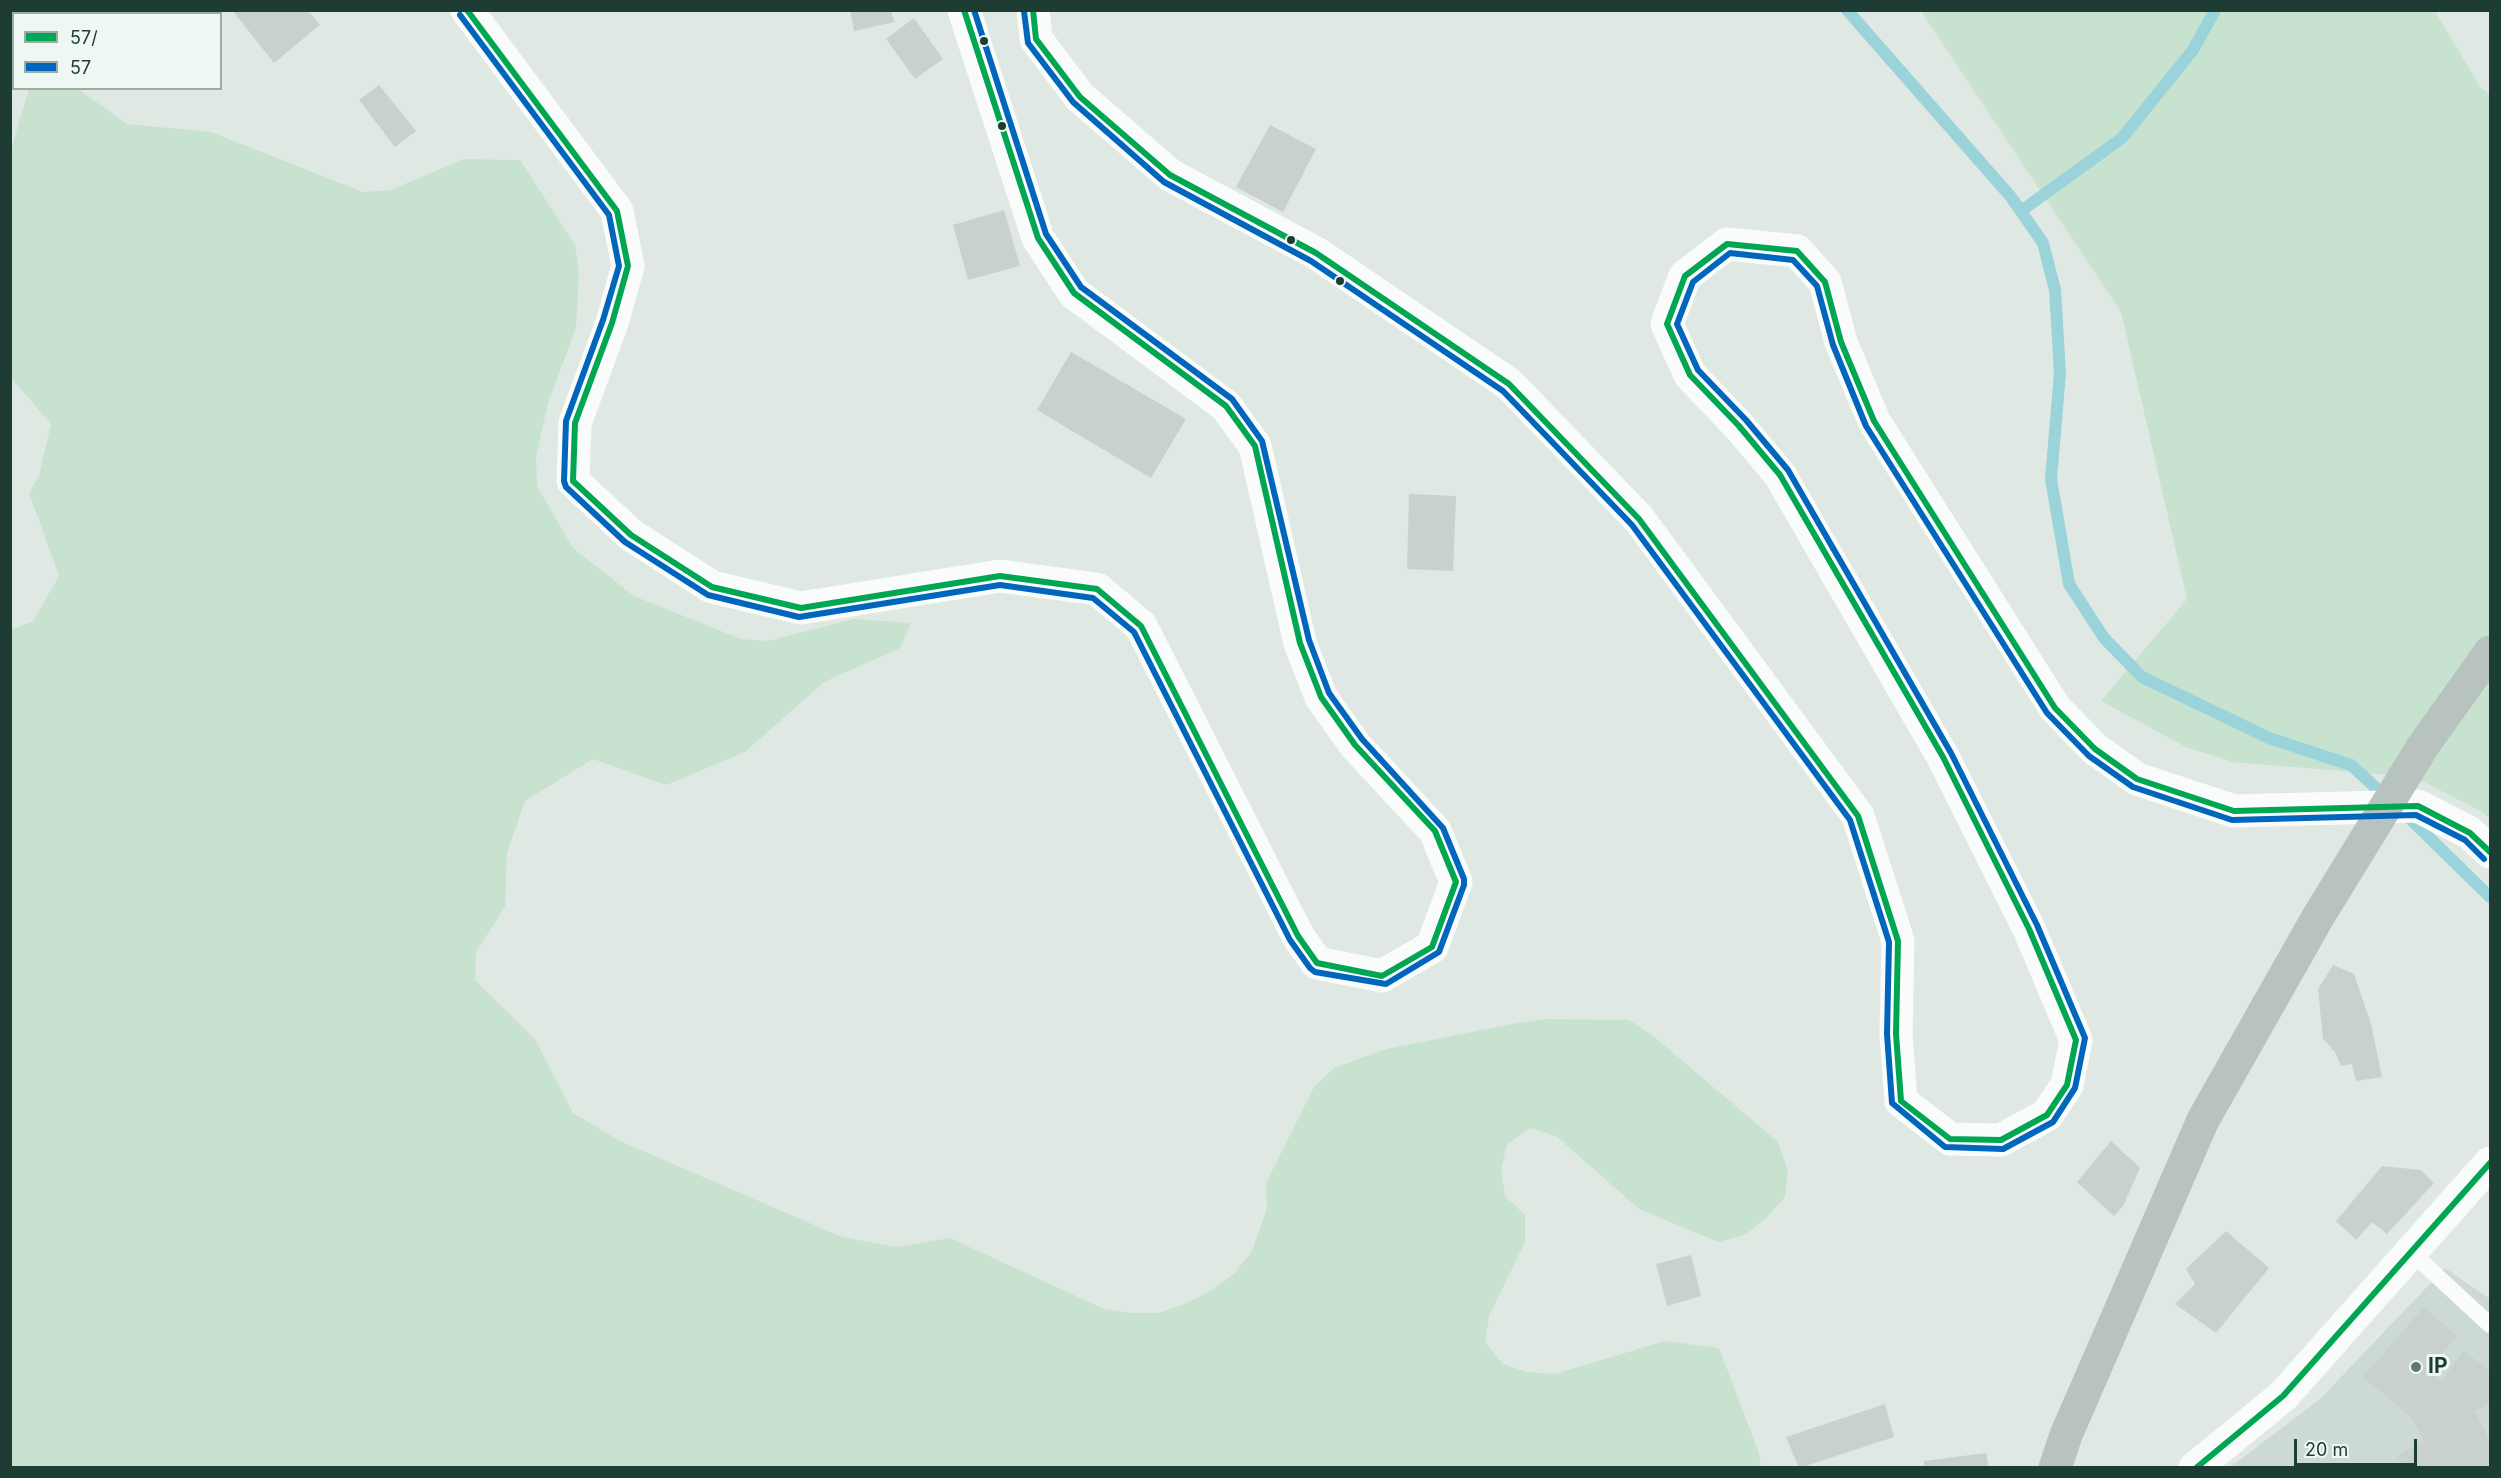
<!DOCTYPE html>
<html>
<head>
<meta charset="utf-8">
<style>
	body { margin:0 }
	#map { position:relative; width:2501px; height:1478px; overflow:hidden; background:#e0e8e4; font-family:Inter,sans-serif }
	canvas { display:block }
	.frame { position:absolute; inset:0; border:12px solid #1d3c33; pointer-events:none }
	.legend { position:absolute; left:12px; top:12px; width:210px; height:78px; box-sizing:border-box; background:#eef7f2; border:2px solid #9aaca6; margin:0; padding:8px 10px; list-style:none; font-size:18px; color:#1d3c33 }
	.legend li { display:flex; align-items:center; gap:12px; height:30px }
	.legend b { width:30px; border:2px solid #9aaca6 }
	.scale { position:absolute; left:2294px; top:1439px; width:123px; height:27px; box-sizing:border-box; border:3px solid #1d3c33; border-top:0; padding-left:8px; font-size:18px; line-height:21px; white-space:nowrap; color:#1d3c33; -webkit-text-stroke:4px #eef7f2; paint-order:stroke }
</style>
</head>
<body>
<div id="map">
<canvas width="2501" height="1478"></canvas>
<div class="frame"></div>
<ul class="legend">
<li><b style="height:8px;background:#00a651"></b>57/</li>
<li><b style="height:8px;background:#0065bd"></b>57</li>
</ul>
<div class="scale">20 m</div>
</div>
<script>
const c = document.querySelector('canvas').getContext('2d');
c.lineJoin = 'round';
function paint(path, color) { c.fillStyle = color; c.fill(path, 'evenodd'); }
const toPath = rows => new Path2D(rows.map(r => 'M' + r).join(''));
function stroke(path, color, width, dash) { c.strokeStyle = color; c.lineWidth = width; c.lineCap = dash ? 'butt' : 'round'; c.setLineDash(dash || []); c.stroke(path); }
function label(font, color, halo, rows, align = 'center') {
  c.font = font + ' Inter,sans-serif'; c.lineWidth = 6; c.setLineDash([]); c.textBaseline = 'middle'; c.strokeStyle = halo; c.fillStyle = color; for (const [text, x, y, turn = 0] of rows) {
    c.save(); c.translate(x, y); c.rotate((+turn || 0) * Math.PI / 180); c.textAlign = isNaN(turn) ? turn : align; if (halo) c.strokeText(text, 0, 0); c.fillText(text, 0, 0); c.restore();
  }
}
paint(toPath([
	[2445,1268,2490,1299,2490,1467,2229,1468,2319,1400]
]), '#cddad4');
paint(toPath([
	[1921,11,2435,11,2481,88,2490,94,2490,819,2484,813,2414,777,2233,762,2186,747,2101,701,2187,599,2121,312],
	[29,89,78,89,127,124,211,132,363,192,390,190,464,159,520,160,575,245,579,272,576,328,548,403,536,457,537,486,573,548,634,596,741,639,768,641,853,619,911,623,900,648,824,682,745,752,666,785,593,759,525,801,507,853,505,907,476,952,475,980,535,1039,573,1113,622,1142,842,1237,896,1247,950,1238,1104,1309,1130,1313,1158,1313,1185,1304,1210,1291,1234,1274,1252,1251,1267,1208,1266,1183,1314,1087,1334,1068,1386,1049,1518,1023,1546,1019,1629,1020,1652,1035,1778,1142,1788,1171,1785,1197,1766,1218,1745,1235,1718,1242,1639,1209,1556,1136,1530,1128,1507,1144,1501,1170,1505,1196,1525,1215,1525,1242,1489,1316,1485,1342,1503,1364,1527,1372,1555,1374,1665,1341,1719,1348,1759,1453,1761,1467,11,1467,11,630,33,621,59,576,29,493,39,476,51,424,11,378,11,150]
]), '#c7e3cf');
stroke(toPath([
	[1847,10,2011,197,2043,243,2055,290,2060,373,2051,479,2069,584,2104,638,2142,677,2269,738,2351,765,2388,799],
	[2021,211,2122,138,2193,50,2215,10],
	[2403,812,2490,897]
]), '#9bd3db', 12);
paint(toPath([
	[232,10,308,10,320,25,274,63],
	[850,10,891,10,894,22,854,31],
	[914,18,943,59,915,79,886,39],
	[379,85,416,131,395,147,359,100],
	[1270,125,1316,149,1283,212,1236,187],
	[1004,210,1020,266,968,280,953,225],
	[1071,352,1186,419,1151,478,1037,410],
	[1409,494,1456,496,1453,571,1407,569],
	[2333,965,2354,974,2371,1024,2382,1077,2356,1081,2352,1064,2341,1066,2335,1052,2323,1039,2318,989],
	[2111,1141,2140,1168,2123,1206,2114,1216,2077,1182],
	[2382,1166,2421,1170,2434,1183,2387,1234,2372,1222,2356,1240,2336,1221],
	[2226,1231,2269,1268,2216,1333,2175,1304,2195,1284,2186,1269],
	[1691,1255,1701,1296,1667,1306,1656,1264],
	[2424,1307,2457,1336,2428,1370,2441,1382,2463,1351,2490,1370,2490,1403,2475,1411,2490,1441,2490,1468,2404,1468,2397,1455,2424,1442,2412,1418,2363,1377],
	[1885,1404,1894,1437,1799,1468,1786,1437],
	[1986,1453,1989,1468,1925,1468,1924,1461]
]), '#c8d1cd');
stroke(toPath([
	[2411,1252,2490,1325]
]), '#fafcfb', 16);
stroke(toPath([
	[467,10,617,211,628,266,612,323,575,423,573,481,631,535,712,587,801,608,1000,576,1097,589,1141,626,1298,936,1317,963,1382,976,1432,947,1456,882,1435,831,1355,745,1321,697,1300,643,1255,446,1226,406,1074,293,1038,238,964,10],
	[1033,10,1036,39,1080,97,1170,175,1316,253,1509,384,1639,519,1858,816,1898,941,1896,1034,1901,1101,1950,1139,2001,1140,2047,1115,2067,1085,2076,1040,2029,929,1943,757,1780,475,1739,426,1690,375,1667,324,1685,276,1727,244,1797,251,1825,282,1841,342,1874,421,2055,708,2095,749,2137,779,2234,811,2418,806,2470,833,2490,852]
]), '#fafcfb', 33);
stroke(toPath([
	[2195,1468,2283,1396,2490,1163]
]), '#fafcfb', 33);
stroke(toPath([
	[2055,1468,2066,1435,2203,1120,2318,917,2423,746,2490,652]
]), '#b8c2bf', 33);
stroke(toPath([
	[467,10,617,211,628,266,612,323,575,423,573,481,631,535,712,587,801,608,1000,576,1097,589,1141,626,1298,936,1317,963,1382,976,1432,947,1456,882,1435,831,1355,745,1321,697,1300,643,1255,446,1226,406,1074,293,1038,238,964,10],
	[1033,10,1036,39,1080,97,1170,175,1316,253,1509,384,1639,519,1858,816,1898,941,1896,1034,1901,1101,1950,1139,2001,1140,2047,1115,2067,1085,2076,1040,2029,929,1943,757,1780,475,1739,426,1690,375,1667,324,1685,276,1727,244,1797,251,1825,282,1841,342,1874,421,2055,708,2095,749,2137,779,2234,811,2418,806,2470,833,2490,852],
	[2196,1468,2283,1396,2490,1163]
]), '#00a651', 6);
stroke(toPath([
	[1024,11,1028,43,1073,102,1164,182,1311,261,1503,391,1632,525,1850,820,1889,942,1887,1034,1892,1103,1945,1147,2003,1149,2053,1122,2075,1088,2085,1038,2037,925,1951,753,1788,470,1746,420,1698,370,1677,324,1693,282,1730,253,1793,260,1817,286,1833,345,1866,426,2047,713,2089,756,2133,787,2232,820,2416,815,2465,840,2484,859],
	[460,15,609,215,619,266,603,320,566,421,564,481,566,487,625,542,708,595,799,617,1000,585,1093,598,1134,632,1290,940,1310,968,1315,972,1386,984,1439,952,1464,885,1464,879,1443,828,1362,739,1329,693,1309,640,1262,441,1232,399,1081,287,1046,234,974,10]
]), '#0065bd', 6);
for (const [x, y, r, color] of [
	[984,41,5,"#1d3c33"],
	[1002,126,5,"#1d3c33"],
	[1291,240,5,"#1d3c33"],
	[1340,281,5,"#1d3c33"],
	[2416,1367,6,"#617871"]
]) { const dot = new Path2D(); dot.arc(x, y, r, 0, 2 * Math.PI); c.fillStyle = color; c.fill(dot); stroke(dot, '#eef7f2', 2); }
label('bold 21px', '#1d3c33', '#eef7f2', [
	["IP",2428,1367]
], 'left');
</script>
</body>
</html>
